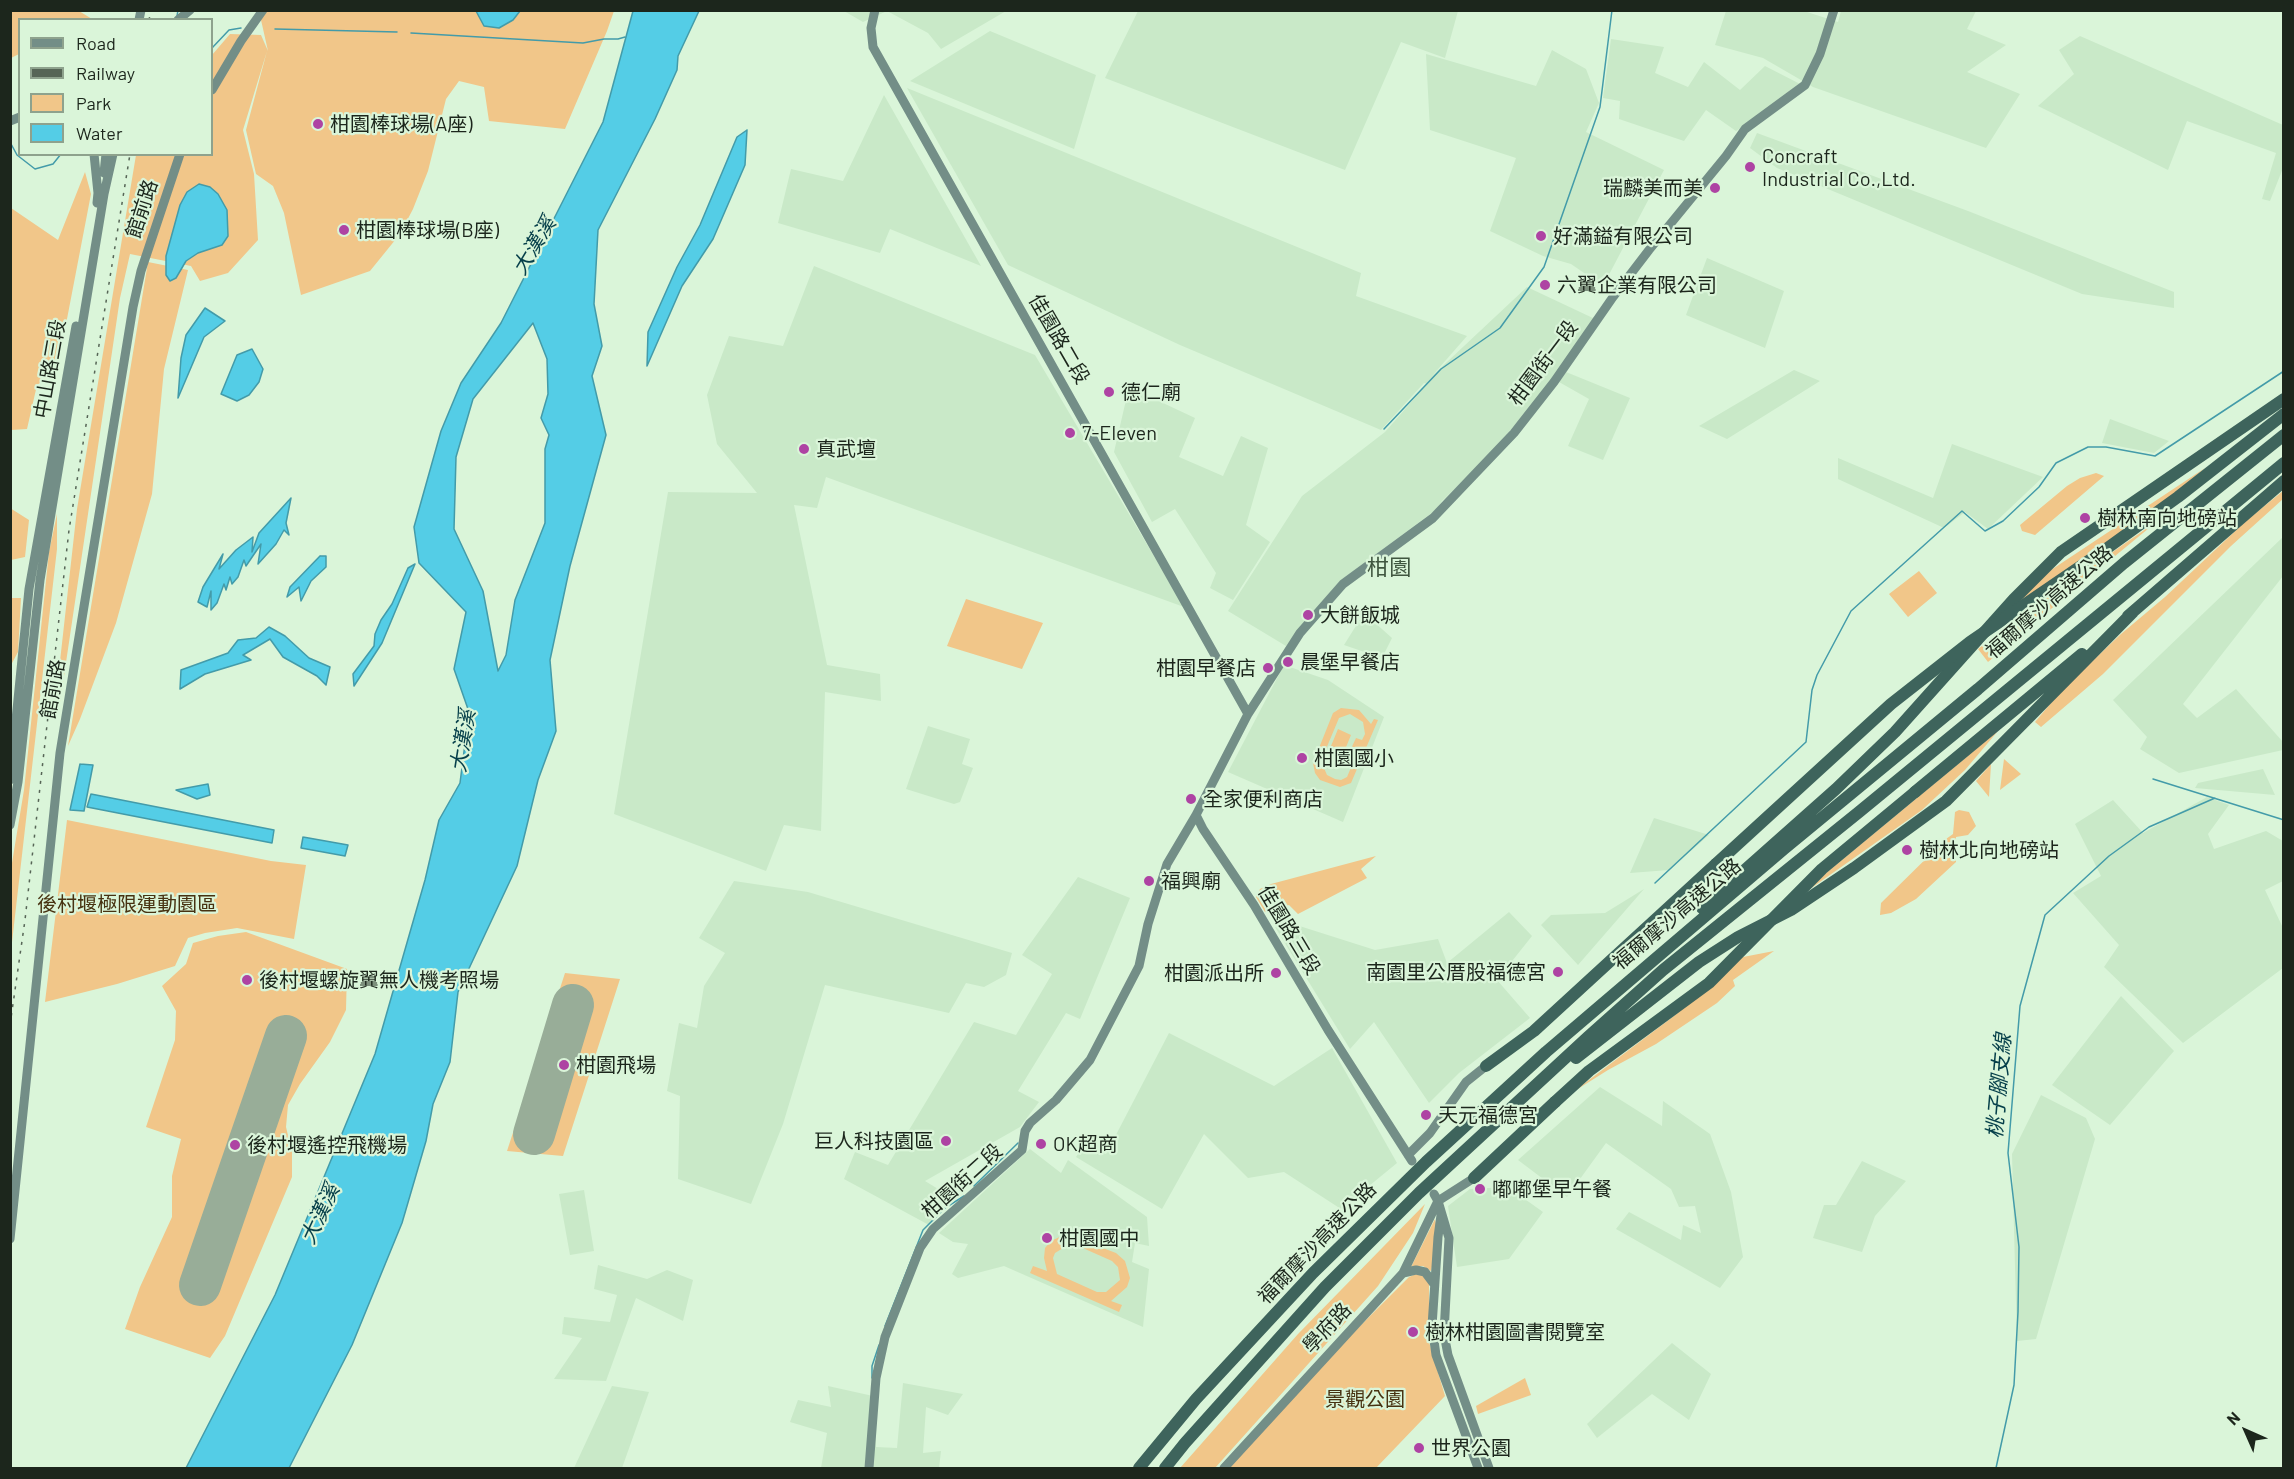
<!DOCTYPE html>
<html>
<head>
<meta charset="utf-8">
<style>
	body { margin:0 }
	#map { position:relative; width:2294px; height:1479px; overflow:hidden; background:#daf5d9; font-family:Barlow,sans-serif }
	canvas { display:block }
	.frame { position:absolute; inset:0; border:12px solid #1c261c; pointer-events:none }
	.legend { position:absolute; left:18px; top:18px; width:195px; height:138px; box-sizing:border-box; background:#daf5d9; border:2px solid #8ea28d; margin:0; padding:8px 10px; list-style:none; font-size:18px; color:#1c261c }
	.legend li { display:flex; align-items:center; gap:12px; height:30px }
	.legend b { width:30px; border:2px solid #8ea28d }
	.north { position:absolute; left:2216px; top:1401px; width:60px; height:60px; -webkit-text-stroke:4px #daf5d9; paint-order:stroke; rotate:315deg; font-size:16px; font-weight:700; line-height:24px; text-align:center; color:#1c261c }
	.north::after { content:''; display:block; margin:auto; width:21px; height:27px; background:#1c261c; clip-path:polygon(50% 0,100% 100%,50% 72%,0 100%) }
</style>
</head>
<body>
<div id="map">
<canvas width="2294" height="1479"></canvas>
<div class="frame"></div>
<ul class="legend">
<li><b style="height:8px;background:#738e87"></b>Road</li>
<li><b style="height:8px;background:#566556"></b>Railway</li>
<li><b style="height:16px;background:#f1c689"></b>Park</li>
<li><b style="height:16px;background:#54cde6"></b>Water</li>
</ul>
<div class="north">N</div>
</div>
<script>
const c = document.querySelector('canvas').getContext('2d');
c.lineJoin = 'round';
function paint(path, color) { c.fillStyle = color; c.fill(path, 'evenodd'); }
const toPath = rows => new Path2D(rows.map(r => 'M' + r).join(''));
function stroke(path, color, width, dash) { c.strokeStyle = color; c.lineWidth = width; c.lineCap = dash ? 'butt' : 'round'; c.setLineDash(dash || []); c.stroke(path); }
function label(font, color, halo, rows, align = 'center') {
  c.font = font + ' Barlow,"Noto Sans TC",sans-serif'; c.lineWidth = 4.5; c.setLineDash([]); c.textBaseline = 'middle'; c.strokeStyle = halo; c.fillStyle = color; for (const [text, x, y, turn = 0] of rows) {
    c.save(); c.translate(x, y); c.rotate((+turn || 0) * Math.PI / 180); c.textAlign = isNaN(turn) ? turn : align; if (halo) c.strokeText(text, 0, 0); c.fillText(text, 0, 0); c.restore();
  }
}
paint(toPath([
	[844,11,1006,11,941,49,928,33,887,11,863,22],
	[1138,11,1138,10,1458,11,1445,58,1401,42,1345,170,1105,78],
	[1726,11,1804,11,1838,22,1841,11,1976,11,1967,29,2006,45,1967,72,2020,94,1986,148,1813,87,1763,58,1715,45],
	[990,31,1096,75,1074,149,910,81],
	[2080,36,2283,125,2283,168,2270,201,2262,199,2276,153,2187,121,2168,170,2038,106,2074,74,2059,50],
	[1611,39,1664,47,1655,73,1688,87,1704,62,1740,90,1765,66,1802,85,1776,105,1736,131,1706,110,1684,141,1619,119,1620,101,1603,98],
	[1552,50,1586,69,1599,103,1586,132,1664,170,1603,286,1571,264,1543,256,1490,231,1516,158,1430,130,1426,54,1536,86],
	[907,88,1361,273,1356,296,1467,336,1432,376,1527,287,1595,319,1549,385,1485,460,1442,501,1437,509,1340,581,1286,646,1228,611,1302,496,1385,432,1427,384,1424,383,1381,430,1180,345,1008,265],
	[884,95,981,266,890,229,880,253,778,223,791,169,843,181],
	[1757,133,1968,211,2174,292,2174,308,2082,294,1777,168,1750,148],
	[1707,258,1784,291,1765,348,1686,315],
	[814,266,1035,355,1184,607,826,477,817,508,794,505,827,665,880,674,881,701,825,692,821,831,784,825,766,871,614,814,668,492,757,493,717,444,707,395,729,336,783,346],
	[1794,370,1820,381,1727,439,1699,426],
	[1566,372,1630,398,1603,460,1568,446,1589,399,1559,382],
	[1129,387,1195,418,1179,457,1223,476,1241,436,1268,448,1246,525,1270,542,1233,600,1210,588,1216,573,1175,509,1152,522,1114,452],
	[2110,419,2169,441,2154,453,2102,443],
	[1952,444,2043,477,1988,529,1965,512,1944,528,1838,479,1838,458,1933,498],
	[2283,537,2283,576,2183,704,2197,718,2236,689,2283,742,2283,750,2179,773,2140,749,2147,737,2113,700],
	[1364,613,1392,638,1382,658,1344,645],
	[1284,665,1328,680,1384,717,1343,822,1228,772],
	[928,726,970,739,962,764,973,768,960,802,954,804,906,789],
	[2263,769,2275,795,2195,788,2198,783],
	[2207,797,2229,805,2208,834,2214,849,2266,831,2283,841,2283,881,2265,890,2283,928,2283,968,2183,1043,2104,967,2119,945,2073,893,2101,876,2075,824,2113,800,2143,833],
	[1654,818,1709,835,1669,870,1630,873],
	[1078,877,1130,898,1080,1019,1066,1013,1018,1091,1039,1102,1020,1127,925,1181,948,1195,929,1225,844,1179,855,1152,888,1165,974,1022,1016,1035,1052,974,1022,955],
	[734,881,808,892,1012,953,1006,975,984,987,966,983,949,1013,825,985,783,1124,751,1204,678,1179,680,1096,667,1091,679,1023,697,1028,704,986,725,953,699,938],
	[1644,889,1578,965,1541,925,1551,915,1605,913],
	[1509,912,1532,936,1497,980,1530,1018,1459,1073,1429,1103,1374,1022,1350,1049,1275,927,1290,923,1375,950,1438,939,1447,963],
	[2121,996,2174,1051,2110,1125,2052,1085],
	[1169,1033,1274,1086,1332,1048,1397,1163,1341,1209,1284,1172,1248,1178,1204,1134,1162,1209,1076,1157,1084,1145,1106,1154],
	[1600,1087,1662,1126,1663,1101,1710,1134,1731,1192,1743,1257,1720,1288,1616,1229,1629,1212,1681,1240,1683,1225,1701,1233,1695,1206,1679,1207,1671,1189,1606,1143,1567,1197,1518,1160],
	[2041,1095,2086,1118,2095,1139,2036,1339,2017,1341,2012,1154],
	[1030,1149,1061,1173,1068,1160,1147,1217,1149,1246,1135,1243,1132,1262,1149,1269,1143,1327,1004,1266,958,1278,952,1274,968,1244,953,1242,939,1233],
	[1862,1161,1906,1181,1875,1216,1862,1252,1813,1238,1824,1205,1836,1205],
	[1508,1187,1543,1212,1509,1259,1457,1267,1448,1206,1470,1189],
	[584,1190,594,1251,570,1255,559,1194],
	[598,1265,647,1279,667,1270,693,1280,683,1321,636,1298,606,1381,554,1379,582,1338,562,1334,564,1317,610,1322,617,1295,594,1289],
	[1672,1343,1711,1374,1689,1420,1652,1394,1597,1438,1587,1424],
	[903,1383,963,1394,948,1415,926,1407,923,1453,941,1451,939,1468,821,1468,827,1433,790,1422,798,1400,831,1407,828,1386,873,1396,876,1447,897,1448],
	[612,1386,649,1392,622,1468,574,1468]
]), '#c9e9c8');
paint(toPath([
	[11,10,79,11,92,19,20,20,19,54,11,58],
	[259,11,614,11,607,31,565,129,489,121,484,87,459,81,446,99,428,171,413,209,400,234,370,271,301,295,284,213,273,186,256,174,246,130,267,51,243,130,254,174,258,240,228,273,200,281,191,266,130,254,120,298,60,703,56,697,77,509,136,155,212,154,212,55,230,34,261,35,268,51],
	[85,172,91,194,57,371,37,385,27,429,11,430,11,208,58,240],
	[148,262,188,270,164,369,152,494,116,623,80,719,68,746],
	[2205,468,2168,500,2013,607,2042,576],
	[2096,473,2104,476,2035,535,2022,531,2020,525,2067,486,2080,478],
	[2283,491,2283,499,2231,546,2103,674,2041,727,2035,722,2062,690,2121,634,2165,597,2247,520],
	[10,508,29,520,25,557,11,560],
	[57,514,57,549,11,951,11,869,24,790,49,552],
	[2160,519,2064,598,1988,662,1978,649,2018,618],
	[1919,571,1937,593,1908,617,1889,594],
	[11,598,21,598,18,652,11,665],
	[966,599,1043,623,1022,669,947,646],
	[1341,708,1359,710,1371,724,1374,719,1378,720,1351,783,1340,787,1320,780,1315,773,1313,763,1333,713],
	[1350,714,1363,722,1365,734,1362,740,1356,738,1348,755,1355,758,1347,777,1341,780,1335,779,1327,775,1321,761,1339,718],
	[1338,729,1351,735,1344,752,1331,746],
	[1998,731,1965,770,1922,810,1810,889,1825,874],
	[2004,759,2021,774,2000,790],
	[1991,764,1989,797,1976,781],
	[1959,810,1969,812,1976,826,1968,835,1956,837,1956,862,1916,899,1891,913,1880,915,1881,903,1946,839,1953,834,1955,812],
	[67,820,271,861,306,865,294,939,237,928,205,933,188,938,175,966,117,984,45,1002],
	[1376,856,1361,869,1367,878,1298,914,1289,905,1265,912,1256,897,1260,889,1271,884],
	[246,932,347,969,346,1010,330,1042,300,1084,288,1105,286,1127,292,1152,292,1177,225,1336,210,1358,125,1329,140,1287,172,1217,172,1176,181,1139,146,1127,175,1040,176,1011,162,986,186,964,193,943,218,936],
	[1774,951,1733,980,1735,986,1717,1003,1656,1044,1608,1070,1573,1092,1674,1016,1743,957],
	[565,973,620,979,563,1156,507,1151],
	[1425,1204,1413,1233,1378,1286,1215,1468,1180,1468,1298,1334],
	[1435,1219,1439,1238,1431,1271,1423,1266,1411,1267],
	[1066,1234,1116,1253,1125,1261,1130,1278,1127,1287,1111,1301,1122,1305,1119,1312,1030,1273,1033,1266,1047,1271,1044,1258,1045,1248,1051,1241],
	[1068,1245,1076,1245,1112,1261,1118,1267,1120,1280,1106,1292,1097,1292,1057,1274,1053,1258,1055,1253],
	[1416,1274,1421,1274,1429,1283,1429,1342,1445,1396,1376,1468,1229,1468,1323,1363,1409,1277],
	[1525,1378,1531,1395,1478,1414,1476,1406]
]), '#f1c689');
const water = toPath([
	[476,11,520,11,513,20,499,28,484,26,476,11],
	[633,11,699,11,678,56,677,70,655,119,598,230,594,304,602,346,592,376,606,435,570,566,550,660,556,731,538,780,517,866,458,992,450,1062,433,1104,426,1141,402,1223,352,1345,289,1468,186,1468,275,1295,375,1054,425,880,439,820,460,783,469,712,454,669,466,612,419,563,414,527,441,431,461,383,501,323,603,122,633,11],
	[533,323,547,359,548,394,541,418,549,435,545,449,545,523,515,600,506,655,498,671,483,591,454,529,456,457,473,399,533,323],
	[747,130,745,165,713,239,682,286,647,366,648,332,677,267,700,225,737,137,747,130],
	[199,184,210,187,218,194,227,210,228,236,222,245,198,253,186,261,176,278,170,281,166,275,166,256,180,205,187,192,199,184],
	[205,308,225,321,204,337,178,398,181,358,186,335,205,308],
	[252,349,263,369,259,382,249,395,237,401,221,394,237,355,252,349],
	[291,498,286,523,289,535,284,530,276,544,258,564,261,544,246,566,244,560,238,577,232,584,230,577,226,590,224,584,217,603,211,610,211,591,207,607,198,602,203,587,223,554,219,569,236,550,253,537,252,552,259,533,291,498],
	[320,556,326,556,326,567,311,581,301,601,299,587,287,597,290,587,320,556],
	[415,564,382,643,354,686,353,674,374,646,375,634,381,620,392,604,408,568,415,564],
	[269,627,285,636,309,658,330,667,326,685,317,676,283,657,270,639,243,655,251,660,205,674,180,689,181,670,228,653,238,640,256,638,269,627],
	[80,764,93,765,84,811,70,810,80,764],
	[208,784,210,795,197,799,176,790,208,784],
	[91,794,274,830,272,843,87,807,91,794],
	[303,837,348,845,345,856,301,848,303,837]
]);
paint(water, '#54cde6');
stroke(water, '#439ba9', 1.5);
stroke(toPath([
	[177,16,178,10],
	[275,29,397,32],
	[411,33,583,43,604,39,618,39,625,37],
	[212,48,229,30,241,28],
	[10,142,17,155,35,169,53,164,61,154],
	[1384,429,1441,369,1500,328,1544,267,1600,107,1612,10],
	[2153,779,2284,820],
	[1655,883,1806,742,1812,690,1817,675,1851,611,1962,511,1985,531,2003,521,2039,487,2056,463,2088,447,2106,447,2155,456,2284,371],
	[974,1186,1018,1143],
	[885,1326,923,1230,945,1208,964,1196],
	[872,1378,872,1366,879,1345],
	[1996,1468,2014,1385,2018,1312,2019,1247,2008,1153,2020,1006,2045,915,2109,856,2149,827,2215,798]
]), '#439ba9', 1.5);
stroke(toPath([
	[534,1134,573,1005],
	[200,1285,286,1036]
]), '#98ad98', 42);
stroke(toPath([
	[875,10,871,28,873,47,1248,714],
	[139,20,141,10],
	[178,20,190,10],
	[212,90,241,41,263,10],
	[10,121,20,117],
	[94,154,98,193,97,203],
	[104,173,106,154],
	[10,780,29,589,76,326],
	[1196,815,1203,829,1254,905,1328,1030,1412,1161],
	[10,825,18,782,40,580,104,194,113,154],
	[1408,1155,1430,1133,1466,1082,1486,1066],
	[1434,1194,1438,1201,1449,1238,1444,1334,1448,1355,1489,1468],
	[1438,1201,1474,1178],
	[1441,1215,1438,1237,1432,1326,1436,1355,1478,1468],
	[10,1239,60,753,133,307,141,271,180,154],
	[1403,1273,1416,1270,1425,1272,1434,1284],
	[869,1468,876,1378,885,1337,920,1248,933,1229,1022,1150,1025,1131,1030,1123,1056,1100,1090,1060,1139,966,1148,924,1167,864,1196,815,1248,714,1300,633,1343,584,1433,518,1514,433,1554,382,1613,297,1649,250,1726,156,1745,129,1805,85,1820,54,1834,10],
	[1224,1468,1403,1273,1438,1201]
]), '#738e87', 9);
stroke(toPath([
	[2106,549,2178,497,2284,414],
	[2128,616,2284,481],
	[1915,792,2082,654],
	[1702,908,1836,789,1895,732,2014,599,2061,552,2284,399],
	[1576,1058,1699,962,1738,937,1791,910,1854,868,1946,801,2133,612],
	[1486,1066,1534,1031,1716,864],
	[1474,1178,1555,1102],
	[1139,1468,1196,1399,1313,1273,1426,1162,1546,1052,1784,849,1978,689,2124,563,2284,435],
	[1165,1468,1185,1443,1325,1287,1419,1193,1588,1037,1663,970,1859,812,2284,463]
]), '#3e645c', 12);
stroke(toPath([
	[149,20,151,10],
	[10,1025,25,920,69,530,130,154]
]), '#566556', 1.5, [3, 6]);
stroke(toPath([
	[1716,864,1891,704,1970,642,2106,549],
	[1555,1102,1589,1071,1709,983,1822,869,1915,792]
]), '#3e645c', 12);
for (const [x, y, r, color] of [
	[318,124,6,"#ae43a3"],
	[1750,167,6,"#ae43a3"],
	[1715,188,6,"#ae43a3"],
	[344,230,6,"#ae43a3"],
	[1541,236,6,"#ae43a3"],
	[1545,285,6,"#ae43a3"],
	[1109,392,6,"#ae43a3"],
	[1070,433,6,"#ae43a3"],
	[804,449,6,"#ae43a3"],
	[2085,518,6,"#ae43a3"],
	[1308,615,6,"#ae43a3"],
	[1288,662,6,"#ae43a3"],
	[1268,668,6,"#ae43a3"],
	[1302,758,6,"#ae43a3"],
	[1191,799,6,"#ae43a3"],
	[1907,850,6,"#ae43a3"],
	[1149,881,6,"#ae43a3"],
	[1558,972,6,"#ae43a3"],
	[1276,973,6,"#ae43a3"],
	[247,980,6,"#ae43a3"],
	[564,1065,6,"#ae43a3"],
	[1426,1115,6,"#ae43a3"],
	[946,1141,6,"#ae43a3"],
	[1041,1144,6,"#ae43a3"],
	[235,1145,6,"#ae43a3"],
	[1480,1189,6,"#ae43a3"],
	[1047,1238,6,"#ae43a3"],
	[1413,1332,6,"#ae43a3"],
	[1419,1448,6,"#ae43a3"]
]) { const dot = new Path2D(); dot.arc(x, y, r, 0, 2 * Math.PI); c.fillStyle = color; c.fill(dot); stroke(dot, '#daf5d9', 2); }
label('20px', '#1c261c', '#daf5d9', [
	["柑園棒球場(A座)",330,124],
	["Concraft",1762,156],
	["Industrial Co.,Ltd.",1762,179],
	["瑞麟美而美",1703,188,"right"],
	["柑園棒球場(B座)",356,230],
	["好滿鎰有限公司",1553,236],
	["六翼企業有限公司",1557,285],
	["德仁廟",1121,392],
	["7-Eleven",1082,433],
	["真武壇",816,449],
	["樹林南向地磅站",2097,518],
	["大餅飯城",1320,615],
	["晨堡早餐店",1300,662],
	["柑園早餐店",1256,668,"right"],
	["柑園國小",1314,758],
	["全家便利商店",1203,799],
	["樹林北向地磅站",1919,850],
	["福興廟",1161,881],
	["南園里公厝股福德宮",1546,972,"right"],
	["柑園派出所",1264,973,"right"],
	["後村堰螺旋翼無人機考照場",259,980],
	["柑園飛場",576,1065],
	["天元福德宮",1438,1115],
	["巨人科技園區",934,1141,"right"],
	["OK超商",1053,1144],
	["後村堰遙控飛機場",247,1145],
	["嘟嘟堡早午餐",1492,1189],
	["柑園國中",1059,1238],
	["樹林柑園圖書閱覽室",1425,1332],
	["世界公園",1431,1448]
], 'left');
label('20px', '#1c261c', '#daf5d9', [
	["館前路",142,209,-72],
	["佳園路二段",1059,339,60],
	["柑園街一段",1543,363,-53],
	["中山路三段",50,369,-80],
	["福爾摩沙高速公路",2049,602,-41],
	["館前路",53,689,-80],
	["福爾摩沙高速公路",1677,914,-40],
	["佳園路三段",1289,930,59],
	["柑園街二段",962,1181,-42],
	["福爾摩沙高速公路",1317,1243,-46],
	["學府路",1327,1328,-47]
]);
label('20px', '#473211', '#daf5d9', [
	["後村堰極限運動園區",127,904],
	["景觀公園",1365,1399]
]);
label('italic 21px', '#063f4a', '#daf5d9', [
	["大漢溪",534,246,-59],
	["大漢溪",463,741,-81],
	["桃子腳支線",1999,1086,-85],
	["大漢溪",320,1214,-65]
]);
label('22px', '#405740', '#daf5d9', [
	["柑園",1389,568]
]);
</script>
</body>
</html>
